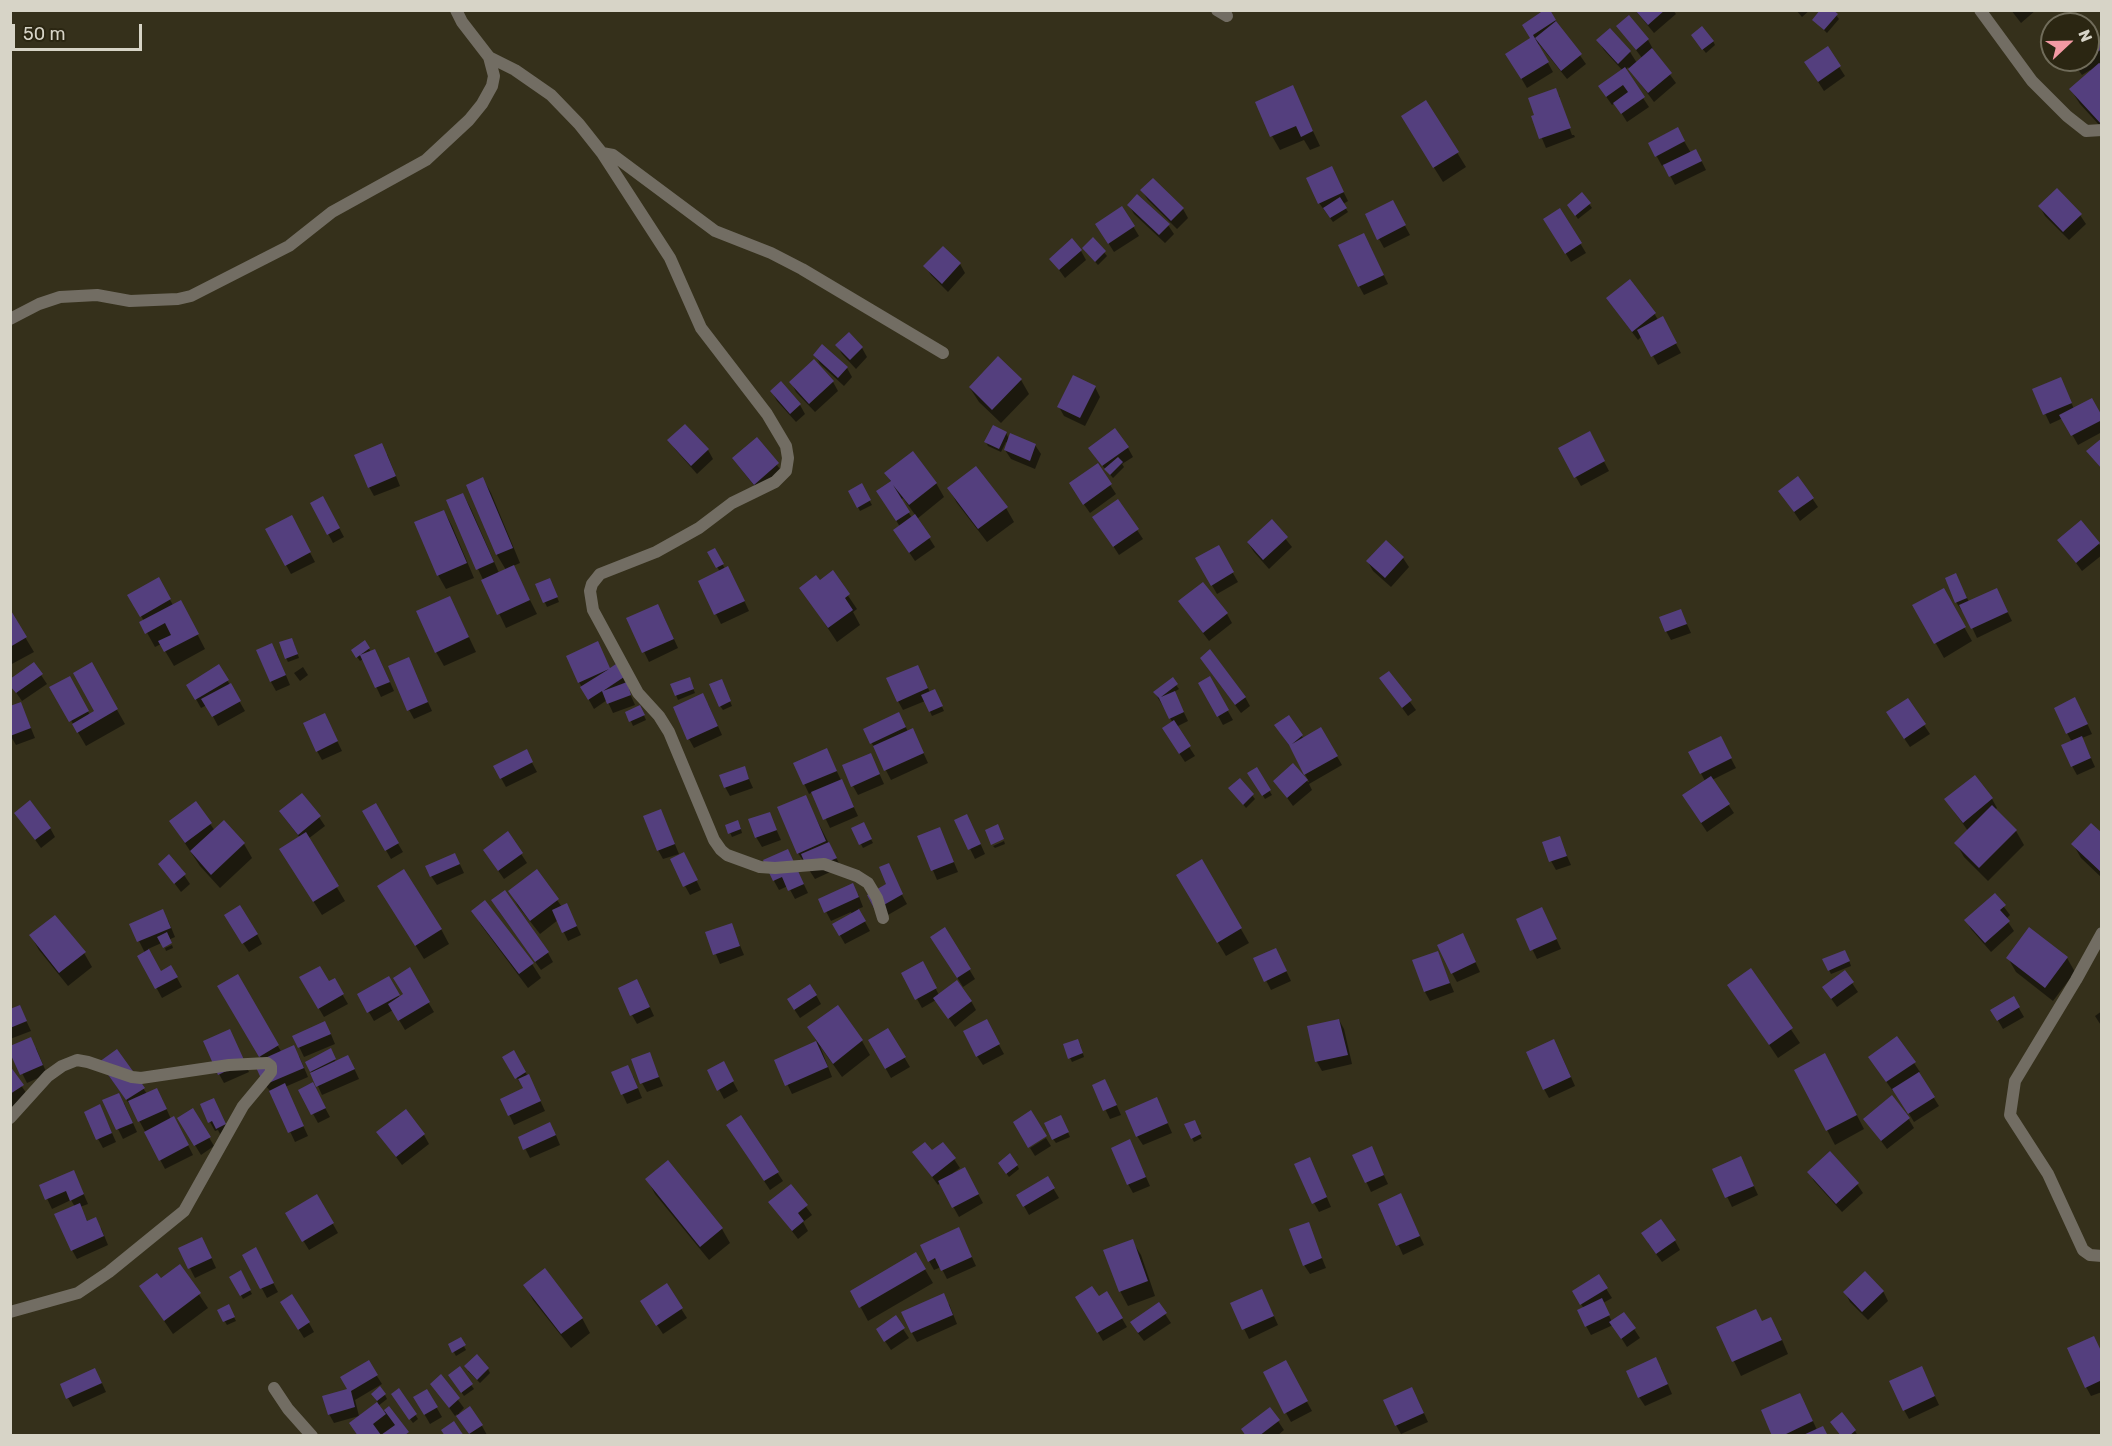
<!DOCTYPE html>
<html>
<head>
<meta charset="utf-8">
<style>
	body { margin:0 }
	#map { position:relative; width:2112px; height:1446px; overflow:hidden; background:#35301b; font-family:Rubik,sans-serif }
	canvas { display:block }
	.frame { position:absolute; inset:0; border:12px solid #d7d4c7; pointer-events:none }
	.north { position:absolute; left:2040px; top:12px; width:60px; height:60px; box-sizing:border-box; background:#2b2612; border:2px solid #706c5a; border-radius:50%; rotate:68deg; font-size:16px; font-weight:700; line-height:24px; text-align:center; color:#d7d4c7 }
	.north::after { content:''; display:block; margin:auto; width:21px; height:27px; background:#f49aa4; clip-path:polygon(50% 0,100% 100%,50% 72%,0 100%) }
	.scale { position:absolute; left:12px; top:24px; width:130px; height:27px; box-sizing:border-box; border:3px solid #d7d4c7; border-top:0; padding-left:8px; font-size:18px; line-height:21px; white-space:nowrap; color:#d7d4c7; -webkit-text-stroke:4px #2b2612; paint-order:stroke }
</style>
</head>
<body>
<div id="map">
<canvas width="2112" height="1446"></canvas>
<div class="frame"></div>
<div class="north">N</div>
<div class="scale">50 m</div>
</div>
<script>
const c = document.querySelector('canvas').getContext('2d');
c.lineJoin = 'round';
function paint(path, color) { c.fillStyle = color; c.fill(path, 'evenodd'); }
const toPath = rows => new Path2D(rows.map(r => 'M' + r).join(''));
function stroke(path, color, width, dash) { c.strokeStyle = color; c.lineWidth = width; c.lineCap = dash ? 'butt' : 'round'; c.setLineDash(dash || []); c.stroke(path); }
paint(toPath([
	[1548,10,1586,64,1567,79,1539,44,1538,45,1553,72,1527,88,1507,54,1532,39,1524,25],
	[1635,10,1673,10,1676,14,1654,33],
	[1796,10,1810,10,1802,17],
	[2011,10,2036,10,2021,23],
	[1836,15,1839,19,1827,33,1814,20],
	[1629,17,1648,40,1653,49,1652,50,1676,83,1654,102,1628,67,1625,71,1649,107,1627,122,1615,103,1612,105,1605,95,1623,71,1604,50,1598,41,1610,30,1630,52,1637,63,1642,58,1618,26],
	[2088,27,2102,46,2102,61,2098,64,2102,128,2080,104,2071,90,2091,71,2090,70,2082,75,2071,60,2088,60],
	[1695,40,1713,41,1715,45,1706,53],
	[1827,48,1845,76,1824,91,1811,71],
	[1292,87,1320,146,1310,150,1304,140,1280,150,1272,136],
	[1555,90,1560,97,1558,97,1572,135,1574,135,1575,137,1546,148,1533,117],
	[1426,102,1466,167,1443,182,1411,131],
	[1677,129,1691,153,1701,160,1706,170,1675,185,1664,164,1662,166,1650,144],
	[1336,177,1348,201,1343,204,1348,212,1333,222,1319,203],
	[1142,191,1183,209,1188,218,1177,229,1148,200],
	[1582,194,1592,208,1578,219,1571,209],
	[1129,205,1168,225,1174,234,1165,243,1134,214],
	[2040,207,2080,215,2086,224,2069,240,2045,216],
	[1122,208,1139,236,1114,252,1102,233],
	[1560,210,1586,253,1571,262,1545,219],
	[1397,211,1410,235,1384,248,1379,239],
	[1093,239,1107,256,1098,265,1086,252],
	[1369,244,1388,284,1364,295,1359,286],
	[1081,251,1086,260,1065,278,1051,259],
	[960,264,965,273,948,292,931,275,925,266],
	[1607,299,1654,313,1658,320,1662,318,1681,353,1658,365,1642,336,1638,340],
	[849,334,862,348,867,357,856,369,842,354,837,345],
	[815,355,847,368,852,377,844,386,820,364],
	[814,361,833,382,838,391,815,412,796,392,791,382],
	[1021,380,1029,394,1001,423,979,402,970,388],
	[1095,387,1100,397,1085,426,1064,416,1059,407],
	[2065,388,2074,409,2102,419,2102,432,2078,445,2063,418,2050,424,2034,390],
	[772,392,800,405,805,414,796,422,777,401],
	[685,426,708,450,713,459,697,474,675,449,669,440],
	[1006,433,1009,439,1035,445,1041,454,1035,469,1011,459,1005,450,1008,443,1006,442,1001,452,988,446,986,442],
	[1589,433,1609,471,1581,486,1560,449],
	[757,439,783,473,760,493,733,459],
	[1128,448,1133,457,1122,464,1124,467,1113,478,1095,457],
	[387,454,400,486,374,496,369,487],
	[1097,465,1116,494,1090,513,1076,493],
	[886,473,936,483,944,497,917,519,935,547,915,561,900,539,900,527,884,500,891,482],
	[903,498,916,516,912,518,901,500],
	[483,479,491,493,520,563,513,566,537,614,506,628,478,569,448,501,463,494,471,509,499,573,506,570,497,555,468,486],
	[861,485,872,505,860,511,850,492],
	[949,489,1006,508,1014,522,987,542,957,503],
	[1780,491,1812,498,1818,507,1800,521],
	[323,498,344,537,333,543,312,503],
	[444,511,452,526,474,578,446,589,438,575],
	[1272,522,1292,547,1269,569,1254,552,1248,543],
	[2081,522,2102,548,2102,555,2082,571,2059,540],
	[296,526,315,562,291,574,286,565],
	[1100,526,1137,530,1143,539,1119,555],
	[1218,547,1238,582,1217,594,1197,559],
	[715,550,725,569,733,577,749,611,721,624,700,582,720,572,709,552],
	[1403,558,1409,567,1391,587,1373,571,1368,562],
	[832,572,857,609,853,612,860,625,837,642,801,588,819,582],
	[1956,575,1969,602,2001,599,2012,621,1977,638,1964,610,1962,611,1956,602],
	[158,579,173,605,188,616,205,649,174,666,161,644,155,647,141,622,144,621,129,596],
	[552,584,559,602,547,607,537,585],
	[1943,590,1972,641,1944,658,1915,606],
	[1186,611,1227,614,1232,623,1209,641],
	[1681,611,1691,633,1671,640,1666,631],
	[10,612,34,652,10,665],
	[457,612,476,652,444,666,436,652],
	[663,615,678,648,649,662,628,619],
	[364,642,371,652,380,660,394,691,381,697,363,659,360,661,355,654],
	[597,643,611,670,616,667,623,678,635,705,613,713,607,700,594,709,579,682],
	[294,644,299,658,288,662,286,658],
	[277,654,290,685,276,691,271,682],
	[408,658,432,711,414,719,409,710],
	[91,664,125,724,86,746,52,688,69,678,90,715,97,712],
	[219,666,245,711,218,726,207,705,201,708,188,685],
	[303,667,308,675,300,681,294,673],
	[917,667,930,692,936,694,944,711,932,716,925,701,903,710,898,701],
	[1207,667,1245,697,1250,706,1241,713],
	[1389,673,1416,710,1408,716,1381,679],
	[41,675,47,684,22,701,15,691],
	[1209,678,1233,720,1223,725,1200,683],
	[691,683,695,693,678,700,672,685],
	[723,685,732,706,723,710,720,706],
	[1176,685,1179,689,1174,692,1188,721,1176,727,1195,756,1185,762,1169,738,1173,723,1155,693],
	[21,704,35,738,16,745,10,735],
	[708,704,722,735,694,748,689,739],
	[2080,708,2092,734,2082,738,2095,767,2077,775,2072,766,2072,742,2067,733],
	[642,711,646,720,633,726,627,712],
	[1289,717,1303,738,1321,729,1342,765,1309,784,1312,790,1293,806,1275,781,1293,765,1308,782,1309,782,1293,751,1281,734],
	[1893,722,1924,725,1930,734,1910,747],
	[904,723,908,732,917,739,928,763,891,780,865,730],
	[329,724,342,751,322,760,317,751],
	[1725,747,1736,768,1712,780,1734,813,1707,832,1689,805,1705,781,1690,752],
	[530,759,537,772,506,787,501,778],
	[831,759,858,816,830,828,813,792,809,794,795,764],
	[875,764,884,784,858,795,853,786],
	[744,768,753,788,730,796,725,787],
	[1256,769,1272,795,1265,799,1249,773],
	[1974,777,1992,799,1997,808,1995,810,2016,831,2024,845,1988,881,1964,857,1956,843,1968,831,1946,800],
	[1240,780,1255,799,1246,808,1233,792],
	[805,797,841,867,815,879,798,853],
	[196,803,215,831,224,822,244,844,252,858,220,888,200,866,171,822],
	[375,805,403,852,391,859,364,812],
	[661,811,679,854,663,859,658,850],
	[280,812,319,817,325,826,308,839,345,901,322,915,289,863,300,838],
	[16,813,50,828,55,837,41,848],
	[769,813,781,840,762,847,756,837],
	[956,820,972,825,985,854,975,859],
	[863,824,873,843,863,848,853,829],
	[727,826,740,826,742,833,732,837],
	[940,829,958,872,937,880,919,837],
	[508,834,527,863,504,879,490,859],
	[2102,835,2102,878,2081,858,2073,844],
	[1559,838,1571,865,1556,870,1551,861],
	[1004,841,1005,844,995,848,993,846],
	[788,851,808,893,795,899,788,886,779,890,774,881],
	[455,854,464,873,437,885,431,876],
	[1202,861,1249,943,1226,956,1178,875],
	[688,863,701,890,690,895,685,886],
	[160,864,184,875,190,884,181,892],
	[536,871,562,907,571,914,581,935,568,941,558,920,540,934,518,906,510,891],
	[896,884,907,904,881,919,869,896],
	[858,894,863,907,858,909,870,931,845,944,834,925,852,914,851,912,831,921,820,900],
	[1995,895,2010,915,2006,919,2014,931,1991,952,1971,929,1966,920],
	[387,900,441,929,449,944,424,959],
	[498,910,548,953,553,962,541,970],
	[473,911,532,964,541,978,528,988,481,925],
	[1547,918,1561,949,1537,959,1518,920],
	[168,920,175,937,148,949,161,973,171,967,182,987,162,998,139,956,145,953,131,925],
	[731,924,744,955,720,964,707,933],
	[231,925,257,934,262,944,249,952],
	[945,929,975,979,963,987,938,946],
	[31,936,84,953,92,967,68,986,39,950],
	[1467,944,1480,972,1457,982,1452,973],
	[172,945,173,948,166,951,165,948],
	[1437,952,1454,992,1430,1001,1425,992],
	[1847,955,1851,966,1831,974,1829,970],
	[1280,958,1291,981,1271,990,1255,959],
	[2008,958,2067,958,2075,972,2053,1001,2016,972],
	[409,970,434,1012,405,1030,393,1010,374,1021,359,995,389,978,400,998,405,995],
	[1751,970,1800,1043,1778,1058,1729,985],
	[927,972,939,995,971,1001,976,1010,955,1027,936,1000,922,1008,917,999],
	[237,976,282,1053,299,1056,308,1077,285,1087,308,1136,295,1142,272,1093,265,1085,263,1061,219,986],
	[301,978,328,983,334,980,348,1004,324,1017],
	[1852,983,1858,992,1837,1007,1823,987],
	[642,990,654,1016,637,1024,632,1015],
	[816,995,821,1004,800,1018,794,1009],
	[2013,998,2024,1017,2003,1029,1992,1010],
	[10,1011,24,1016,31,1031,10,1039],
	[2102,1011,2102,1027,2095,1016],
	[1339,1020,1344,1029,1352,1064,1322,1071,1317,1062,1309,1027],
	[986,1021,1004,1054,983,1065,977,1056],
	[809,1028,862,1041,870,1055,842,1077,820,1046,832,1077,792,1094,776,1061,817,1042],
	[888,1030,910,1067,891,1078,870,1041],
	[330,1032,335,1044,304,1057,294,1036],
	[234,1040,249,1072,224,1083,219,1074],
	[1080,1044,1084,1057,1072,1062,1070,1058],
	[36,1048,47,1074,27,1083,10,1049],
	[330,1050,336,1062,353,1066,359,1079,322,1095,307,1062],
	[1559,1050,1575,1086,1549,1098,1544,1089],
	[513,1052,533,1085,545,1111,514,1125,502,1099,524,1089,504,1058],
	[649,1054,663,1086,647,1092,642,1083],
	[723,1063,738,1091,724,1099,709,1071],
	[1914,1063,1920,1072,1918,1073,1939,1106,1914,1122,1894,1089,1893,1091,1875,1066],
	[10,1069,31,1100,10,1114],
	[1833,1069,1864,1129,1835,1145,1796,1071],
	[106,1072,143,1088,147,1094,162,1099,171,1119,179,1127,193,1155,165,1169,133,1109],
	[613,1073,633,1076,642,1098,627,1104],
	[1094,1086,1110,1090,1121,1115,1110,1119],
	[300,1090,317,1093,330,1117,318,1123],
	[1157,1099,1172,1133,1143,1145,1137,1136],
	[104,1101,124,1103,137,1132,123,1139],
	[218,1109,230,1134,222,1138,218,1130,215,1131,210,1122],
	[193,1110,214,1146,201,1155,179,1119],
	[104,1115,116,1142,103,1148,98,1139],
	[1908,1118,1914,1128,1887,1149,1865,1119],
	[1063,1121,1070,1137,1056,1143,1053,1139],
	[1196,1126,1202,1138,1194,1142,1192,1138],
	[378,1133,424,1135,429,1144,402,1165],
	[555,1133,560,1145,530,1158,520,1138],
	[733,1134,777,1172,783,1181,770,1190],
	[1046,1138,1051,1146,1035,1156,1030,1148],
	[1371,1148,1388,1184,1371,1192,1354,1155],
	[1134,1150,1150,1186,1133,1193,1128,1184],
	[914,1152,932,1152,954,1159,960,1168,953,1173,954,1174,965,1169,983,1203,959,1217,940,1183,938,1185],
	[1017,1165,1019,1169,1009,1177,1002,1167],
	[1745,1167,1758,1195,1732,1207,1714,1169],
	[1314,1168,1331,1207,1319,1212,1314,1203],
	[1809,1172,1857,1184,1863,1193,1842,1212,1814,1181],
	[1047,1178,1059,1198,1029,1215,1018,1195],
	[647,1179,722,1229,730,1243,709,1260,655,1194],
	[78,1181,88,1204,80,1207,88,1222,101,1228,108,1245,77,1259,72,1250,75,1207,71,1200,52,1209,41,1186],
	[791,1186,812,1215,803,1222,808,1231,798,1239,770,1202],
	[317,1196,338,1233,309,1250,287,1214],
	[1405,1204,1424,1245,1403,1255,1380,1205],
	[1308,1224,1326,1268,1310,1274,1304,1265],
	[963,1238,976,1266,947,1279,941,1267,934,1270,929,1261],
	[1132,1241,1141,1255,1155,1296,1128,1306,1120,1291],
	[1675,1241,1680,1250,1662,1262,1648,1243],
	[207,1248,216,1268,195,1278,180,1249],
	[916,1254,933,1283,868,1321,852,1291],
	[244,1255,260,1258,278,1292,267,1298],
	[180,1266,208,1308,173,1334,141,1287,161,1280],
	[240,1272,252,1294,243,1299,231,1277],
	[1598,1276,1612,1298,1603,1303,1612,1322,1634,1329,1640,1338,1627,1347,1613,1325,1591,1335,1586,1326,1584,1309,1574,1292],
	[525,1285,582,1318,590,1333,571,1348,533,1300],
	[666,1285,687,1318,663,1334,647,1310],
	[1262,1290,1278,1325,1249,1339,1232,1304],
	[1883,1291,1888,1301,1868,1320,1850,1302,1845,1292],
	[1107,1293,1127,1327,1103,1341,1077,1297,1098,1298],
	[949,1304,957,1324,917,1342,912,1333],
	[228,1306,236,1321,227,1325,219,1311],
	[287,1311,309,1323,314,1332,304,1338],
	[1165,1314,1171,1323,1144,1341,1137,1332],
	[1763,1322,1779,1333,1788,1354,1741,1376,1718,1328],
	[903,1329,909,1338,891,1350,883,1338],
	[460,1339,466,1350,456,1356,450,1345],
	[2102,1353,2102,1392,2091,1396,2086,1387],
	[368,1362,382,1384,355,1400,359,1416,334,1423,329,1414],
	[1285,1362,1312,1411,1291,1422,1286,1413],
	[459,1368,474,1389,464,1396,452,1379],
	[1661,1368,1672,1394,1645,1406,1639,1397],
	[488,1369,490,1373,480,1383,468,1371],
	[441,1377,464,1408,459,1413,460,1414,482,1426,487,1435,470,1436,457,1414,455,1416,432,1384],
	[1926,1377,1939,1405,1909,1419,1904,1410],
	[100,1379,106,1392,73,1407,68,1398],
	[399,1390,418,1419,413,1423,395,1399],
	[427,1391,442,1417,430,1424,415,1398],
	[385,1395,387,1399,378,1406,383,1413,389,1408,409,1436,358,1436,351,1423,378,1403,375,1398],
	[1417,1398,1428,1422,1401,1434,1396,1425],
	[1805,1404,1817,1430,1827,1436,1774,1436],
	[1270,1409,1284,1430,1277,1436,1247,1436],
	[1842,1414,1855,1431,1858,1436,1841,1436]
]), '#0007');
paint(toPath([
	[1544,10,1550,10,1556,20,1533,35,1549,62,1521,79,1505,54,1530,38,1522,25],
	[1635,10,1665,10,1648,25],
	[1820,10,1833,10,1838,14,1824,30,1812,20],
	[1629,15,1649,39,1636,50,1616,26],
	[1556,21,1582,54,1561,71,1535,38],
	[2088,25,2102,44,2102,49,2088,58],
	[1702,26,1714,41,1702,50,1691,35],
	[1610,28,1631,51,1618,64,1596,40],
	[1828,46,1841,66,1818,82,1804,62],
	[1652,48,1672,73,1648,93,1628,69],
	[2099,63,2102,65,2102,125,2069,89],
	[1625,67,1645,97,1621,114,1613,103,1628,92,1623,85,1606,97,1598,86],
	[1293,85,1313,131,1301,137,1296,126,1270,137,1255,102],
	[1556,88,1571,128,1539,139,1531,116,1534,115,1528,98],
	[1426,100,1459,152,1433,168,1401,116],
	[1678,127,1685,141,1655,157,1648,143],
	[1696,149,1702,161,1669,177,1663,165],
	[1332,166,1344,192,1318,204,1306,178],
	[1153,178,1184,208,1171,221,1140,190],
	[2057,188,2082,214,2063,232,2038,206],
	[1582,192,1591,203,1575,216,1567,205],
	[1137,194,1170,224,1159,235,1127,205],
	[1340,197,1347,208,1330,218,1323,208],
	[1393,200,1406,225,1377,240,1365,214],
	[1122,206,1135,226,1108,244,1095,224],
	[1560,208,1582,243,1565,254,1543,219],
	[1364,233,1384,275,1358,287,1338,245],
	[1093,237,1106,251,1095,262,1082,248],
	[1072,238,1082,250,1059,270,1049,259],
	[943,246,961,263,942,284,923,266],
	[1630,279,1656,313,1632,332,1606,298],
	[1663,316,1677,343,1651,357,1637,330],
	[849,332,863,347,850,360,835,345],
	[822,344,848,367,838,378,813,355],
	[998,356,1022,379,992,410,969,387],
	[814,359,834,381,809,404,789,382],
	[1073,375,1096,386,1080,418,1057,407],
	[2061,377,2072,403,2043,415,2032,389],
	[781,381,801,404,790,414,770,391],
	[2092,398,2102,416,2102,420,2071,436,2059,415],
	[685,424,709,449,691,466,667,440],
	[993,425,1007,432,999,449,984,442],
	[1115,428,1129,447,1102,466,1088,448],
	[1590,431,1605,461,1574,478,1558,448],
	[1010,433,1036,444,1030,461,1004,450],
	[757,437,779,463,754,485,732,458],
	[2102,438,2102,469,2086,451],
	[382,443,396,476,368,488,354,455],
	[913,451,937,483,909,505,893,485,910,512,896,521,876,491,891,481,884,473],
	[1118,457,1123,462,1110,475,1104,469],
	[1098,463,1112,484,1083,505,1069,483],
	[976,466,1008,507,978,529,947,488],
	[1798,476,1814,498,1794,512,1778,491],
	[483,477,513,548,496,555,466,485],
	[862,483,871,500,857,508,848,491],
	[463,493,494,562,476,570,446,500],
	[323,496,340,528,327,535,310,503],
	[1118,499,1139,529,1113,547,1092,517],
	[444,510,467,563,437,576,414,522],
	[915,514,931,537,909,553,893,530],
	[292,515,311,552,285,566,265,529],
	[1272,519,1288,537,1263,560,1247,542],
	[2081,520,2100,543,2076,563,2057,540],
	[1386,540,1404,557,1385,578,1366,561],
	[1219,545,1234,572,1211,586,1195,558],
	[715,548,724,564,716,568,707,552],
	[514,565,530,600,497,615,481,580],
	[728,566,745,601,714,615,698,581],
	[833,570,850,594,845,598,853,610,828,628,799,588,816,575,820,580],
	[1956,573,1967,598,1955,603,1945,578],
	[159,577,171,599,140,617,127,595],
	[550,578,558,597,543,603,535,584],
	[1203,582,1228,613,1203,633,1178,601],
	[1944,588,1966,627,1934,644,1912,605],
	[1997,588,2008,612,1971,629,1959,605],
	[450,596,469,637,435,653,416,611],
	[181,600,199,634,164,652,158,641,171,635,165,623,145,634,139,622],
	[658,604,674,639,642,653,626,618],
	[10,609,27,637,10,647],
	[1681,609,1687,624,1665,632,1659,617],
	[292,638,298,654,285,659,279,642],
	[365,640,370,648,356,658,351,650],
	[598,641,610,668,616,664,624,677,603,691,627,682,631,695,607,704,602,691,588,700,580,687,609,669,578,683,566,656],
	[272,643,286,675,270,682,256,650],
	[375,649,390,682,375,688,360,655],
	[1210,649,1246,697,1235,705,1200,658],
	[409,657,428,702,407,711,388,666],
	[34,662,43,674,16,693,10,686,10,679],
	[92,662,118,709,77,733,72,724,94,711,73,673],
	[219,664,229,680,195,700,186,685],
	[918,665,928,688,897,702,886,678],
	[1389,671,1412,700,1402,708,1379,678],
	[70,676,89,711,69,722,49,687],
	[1210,676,1229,710,1217,717,1198,683],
	[690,677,694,689,675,696,670,684],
	[1173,677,1178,684,1161,697,1175,691,1184,712,1169,719,1159,698,1153,692],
	[722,679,731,701,719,707,709,684],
	[231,683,241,701,212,717,201,699],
	[935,689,943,706,929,712,921,695],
	[703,693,718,726,687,740,673,707],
	[2075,697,2088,724,2066,734,2054,708],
	[1908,698,1926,724,1904,739,1886,712],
	[21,702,31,728,10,736,10,706],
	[640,705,645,715,629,722,625,712],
	[899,712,906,727,870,744,863,729],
	[325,713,338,741,316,752,303,723],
	[1289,715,1303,735,1292,744,1321,727,1338,756,1304,775,1289,745,1274,725],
	[1174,720,1191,746,1179,754,1162,728],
	[913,728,924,753,884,771,873,746],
	[1721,736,1732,758,1700,774,1688,752],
	[2082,736,2091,758,2071,767,2061,745],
	[827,748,837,771,803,785,793,763],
	[527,749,533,762,500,779,493,766],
	[871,753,880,774,851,787,842,765],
	[1293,763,1308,780,1287,798,1273,781],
	[745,766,749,779,724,788,719,775],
	[1257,767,1271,790,1262,796,1247,773],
	[1975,775,1993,798,1963,823,1944,799],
	[1711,776,1730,804,1701,823,1682,795],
	[1240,778,1254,794,1243,805,1228,788],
	[842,779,854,807,823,820,811,792],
	[302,793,321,816,298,835,279,811],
	[806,795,826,841,797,854,777,807],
	[30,800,51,828,35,840,14,813],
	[196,801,212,823,185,843,169,821],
	[376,803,399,843,385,851,362,811],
	[1992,805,2017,830,1979,868,1954,843],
	[661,809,675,844,657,851,643,816],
	[770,812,777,830,755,838,748,819],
	[967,814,981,844,968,850,954,820],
	[224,820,245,843,211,875,190,851],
	[738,820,741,829,728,834,725,825],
	[864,822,872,839,859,845,851,828],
	[2091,823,2102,833,2102,873,2071,844],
	[998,824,1004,839,991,845,985,830],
	[940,827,954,862,931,871,917,836],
	[508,831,523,853,498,871,483,850],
	[306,832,339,886,313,902,279,849],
	[1560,836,1567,856,1549,862,1542,842],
	[829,842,837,858,808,870,801,854],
	[788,849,804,884,788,891,782,877,773,881,763,860],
	[684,852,698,880,683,887,670,859],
	[455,853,460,864,430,877,425,866],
	[169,854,186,874,174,884,158,864],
	[1202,859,1242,928,1217,943,1176,875],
	[889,863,903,894,875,910,867,895,886,884,879,867],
	[404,869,442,929,415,946,377,886],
	[537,869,559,899,530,921,508,891],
	[853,883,859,897,824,913,818,899],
	[505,890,549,952,535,962,491,900],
	[1995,893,2006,905,2000,910,2010,921,1985,943,1964,920],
	[485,900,534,963,519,974,471,911],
	[567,903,577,926,562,933,552,910],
	[240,905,258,934,242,944,224,915],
	[1542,907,1557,939,1530,951,1516,919],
	[163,909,171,928,137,942,129,924],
	[859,909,866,921,839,936,832,924],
	[55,915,86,952,59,973,29,935],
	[732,923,740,946,713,955,705,932],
	[945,927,971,969,957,978,930,937],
	[2029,927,2068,957,2045,988,2006,958],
	[167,932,172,943,163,948,157,937],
	[1463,933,1476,962,1451,974,1437,945],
	[1276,948,1287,971,1264,982,1253,958],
	[149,949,161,971,171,965,178,977,155,989,137,956],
	[1845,950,1850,961,1828,971,1822,959],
	[1438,951,1450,983,1424,992,1412,960],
	[923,961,937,988,915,1000,901,973],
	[320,966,329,981,335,978,344,994,318,1009,299,977],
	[410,967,430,1002,398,1021,388,1004,403,994,393,978],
	[1751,968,1793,1028,1769,1045,1727,985],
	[1845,970,1854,982,1831,999,1822,987],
	[238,974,279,1045,259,1057,217,986],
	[389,976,400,995,367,1013,357,994],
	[637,979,650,1007,630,1016,618,988],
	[957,980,972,1001,948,1019,933,998],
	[810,984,817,995,794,1010,787,999],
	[2014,996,2020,1007,1997,1021,1990,1010],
	[20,1005,27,1021,10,1028,10,1009],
	[838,1005,863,1040,833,1064,807,1027],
	[987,1019,1000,1044,976,1057,963,1031],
	[1339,1019,1348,1055,1315,1062,1307,1026],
	[325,1021,331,1034,298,1048,292,1036],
	[888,1028,906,1057,885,1069,868,1040],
	[230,1029,245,1062,218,1075,203,1041],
	[1897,1036,1916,1062,1886,1082,1868,1057],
	[31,1037,43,1065,20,1075,10,1053,10,1046],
	[1078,1039,1083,1053,1068,1059,1063,1044],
	[1554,1039,1571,1077,1543,1090,1526,1052],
	[816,1041,828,1067,785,1086,774,1060],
	[294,1045,304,1068,264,1085,254,1063],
	[331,1048,336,1059,310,1072,305,1062],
	[117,1049,145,1088,126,1100,99,1062],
	[514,1050,526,1072,515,1079,502,1057],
	[650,1052,659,1077,640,1084,631,1059],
	[1825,1053,1857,1115,1826,1131,1794,1070],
	[348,1055,355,1069,316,1087,310,1073],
	[724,1061,734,1081,717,1091,707,1070],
	[628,1065,638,1088,621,1095,611,1072],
	[10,1066,24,1085,10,1094],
	[1919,1072,1935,1097,1908,1114,1892,1089],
	[529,1074,541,1101,508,1116,500,1099,523,1088,518,1079],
	[1105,1079,1117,1105,1103,1111,1092,1085],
	[313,1082,326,1108,311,1115,298,1090],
	[285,1083,304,1126,288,1133,269,1091],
	[157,1088,167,1109,138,1122,128,1101],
	[119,1093,133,1123,116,1130,102,1100],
	[1892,1095,1910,1118,1881,1141,1863,1119],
	[1157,1097,1168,1123,1136,1137,1125,1111],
	[214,1098,226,1124,216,1129,212,1121,208,1123,200,1104],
	[100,1104,112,1133,96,1140,84,1112],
	[193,1108,211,1137,194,1146,177,1118],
	[406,1109,425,1134,396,1157,376,1132],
	[1031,1110,1047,1136,1028,1148,1013,1122],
	[741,1115,779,1172,764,1181,726,1125],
	[1061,1115,1069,1132,1052,1140,1044,1123],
	[174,1116,189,1145,159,1161,144,1132],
	[1195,1120,1201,1134,1191,1139,1184,1124],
	[550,1122,556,1135,523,1150,518,1137],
	[1130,1139,1146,1177,1127,1185,1111,1148],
	[925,1142,932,1150,943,1142,956,1158,932,1177,912,1152],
	[1372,1146,1384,1175,1365,1183,1352,1155],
	[1830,1151,1859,1183,1836,1204,1807,1172],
	[1010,1153,1018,1165,1006,1174,998,1163],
	[1741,1156,1754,1186,1725,1198,1712,1169],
	[1310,1157,1327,1197,1312,1204,1294,1164],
	[668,1160,723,1228,700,1247,645,1179],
	[965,1167,979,1194,952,1208,938,1181],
	[74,1170,84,1194,70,1201,66,1191,45,1200,39,1185],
	[1048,1176,1055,1188,1023,1207,1016,1195],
	[791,1184,808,1205,798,1213,804,1221,792,1231,768,1202],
	[1401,1193,1420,1236,1396,1246,1378,1204],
	[317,1194,334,1223,302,1242,285,1213],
	[80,1203,87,1221,96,1217,104,1236,71,1251,54,1214],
	[1661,1219,1676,1240,1656,1254,1641,1233],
	[1309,1222,1322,1258,1303,1266,1289,1229],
	[959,1227,972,1257,941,1271,935,1258,928,1262,920,1245],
	[202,1237,212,1258,188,1269,178,1248],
	[1133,1239,1148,1281,1119,1292,1103,1250],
	[256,1247,274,1283,260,1289,242,1255],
	[916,1252,926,1269,859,1308,850,1291],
	[180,1264,201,1293,164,1321,139,1286,157,1273,161,1278],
	[545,1268,583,1318,561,1334,523,1285],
	[241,1270,251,1290,240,1296,229,1277],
	[1865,1271,1884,1291,1862,1312,1843,1292],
	[1599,1274,1608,1288,1580,1305,1572,1291],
	[667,1283,683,1308,656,1326,640,1301],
	[1092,1286,1099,1296,1107,1291,1123,1318,1097,1333,1075,1297],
	[1262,1289,1274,1316,1242,1330,1230,1303],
	[944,1293,953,1315,911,1333,901,1312],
	[292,1294,310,1322,298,1330,280,1302],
	[1602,1298,1610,1315,1585,1327,1577,1310],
	[1159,1302,1167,1313,1138,1333,1130,1322],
	[229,1304,235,1317,223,1322,217,1310],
	[1756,1309,1762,1321,1771,1317,1782,1340,1732,1362,1716,1327],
	[1624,1312,1636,1328,1621,1339,1609,1322],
	[896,1315,905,1328,884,1342,876,1329],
	[2094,1336,2102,1353,2102,1380,2085,1388,2067,1348],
	[461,1337,466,1345,452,1353,448,1344],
	[477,1354,489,1368,477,1380,464,1366],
	[1656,1357,1668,1384,1638,1398,1626,1371],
	[369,1360,378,1375,351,1391,355,1407,328,1415,322,1396,347,1389,340,1377],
	[1286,1360,1308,1401,1284,1414,1263,1372],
	[460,1366,473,1384,461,1393,448,1375],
	[1922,1366,1935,1396,1903,1411,1889,1381],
	[95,1368,102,1383,66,1399,60,1384],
	[441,1374,460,1398,449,1408,430,1384],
	[380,1386,386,1394,377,1401,371,1394],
	[1412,1387,1424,1413,1395,1426,1383,1400],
	[399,1388,417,1414,409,1420,391,1394],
	[427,1389,438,1407,424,1415,413,1397],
	[1800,1393,1813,1421,1782,1436,1772,1436,1761,1410],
	[377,1402,386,1414,373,1424,381,1435,395,1425,384,1410,389,1406,409,1432,404,1436,358,1436,349,1423],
	[470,1406,483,1425,469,1434,456,1416],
	[1270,1407,1280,1420,1259,1436,1246,1436,1241,1429],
	[1842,1412,1856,1430,1849,1436,1841,1436,1830,1422],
	[454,1421,464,1436,445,1436,441,1430],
	[1823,1426,1828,1436,1801,1436]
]), '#543f7e');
stroke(toPath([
	[1217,10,1227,16],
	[1980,10,2032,81,2067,116,2086,131,2102,130],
	[489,57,515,70,551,95,579,124,602,153,670,258,701,328,767,414,786,446,788,458,786,471,775,482,732,503,699,528,656,552,600,574,592,584,590,591,593,610,638,693,659,716,669,732,714,840,721,850,727,855,760,867,775,868,824,864,857,876,868,883,877,898,883,918],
	[602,153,613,155,715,231,771,253,802,269,943,353],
	[10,319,39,304,60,297,97,295,130,301,178,299,191,296,289,246,332,212,426,160,469,120,482,104,492,86,494,76,489,57,462,22,456,10],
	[2102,933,2076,980,2015,1081,2010,1115,2048,1174,2083,1250,2090,1255,2102,1256],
	[10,1118,48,1076,62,1066,77,1060,88,1062,132,1077,141,1078,229,1065,267,1063,271,1066,271,1072,268,1076,243,1106,184,1211,109,1272,78,1293,10,1312],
	[274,1388,288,1409,312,1436]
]), '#726d63', 12);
</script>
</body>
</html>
